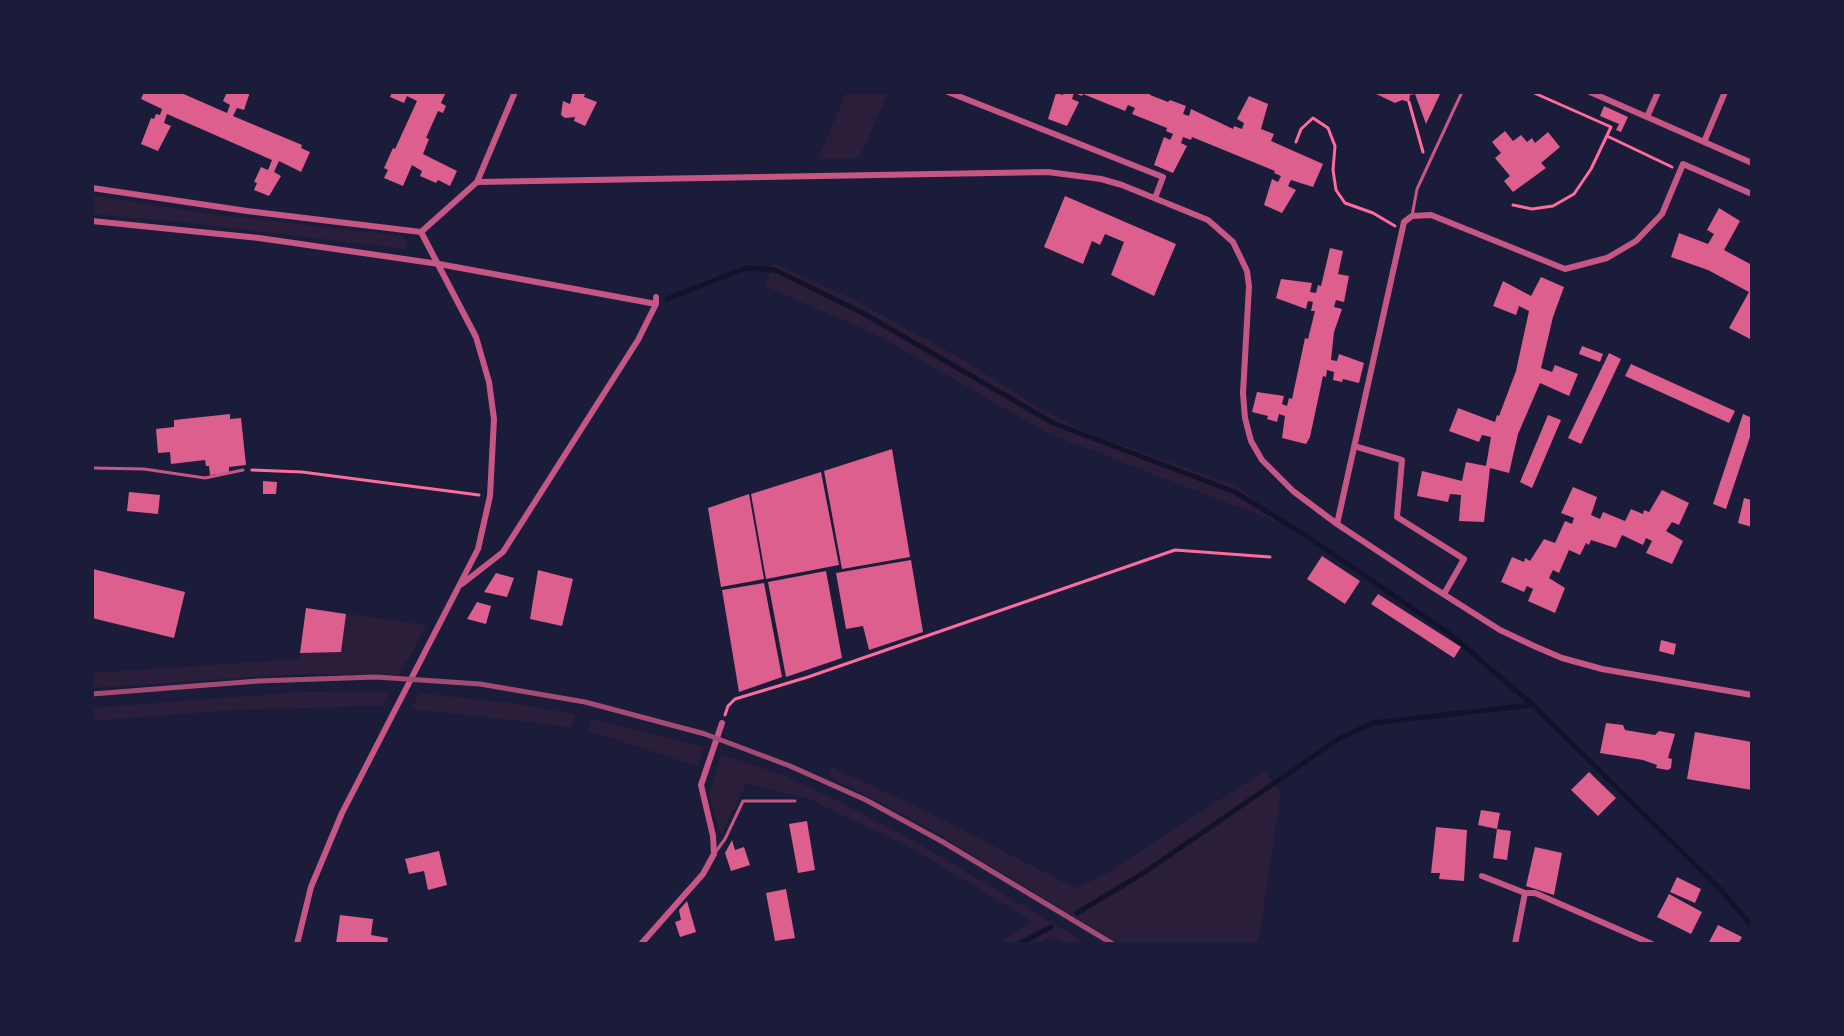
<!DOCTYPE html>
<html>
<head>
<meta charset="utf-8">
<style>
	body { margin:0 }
	#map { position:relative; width:1844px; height:1036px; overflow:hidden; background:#1b1b3a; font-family:"DejaVu Sans",sans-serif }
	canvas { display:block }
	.frame { position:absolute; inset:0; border:94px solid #1b1b3a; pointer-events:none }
</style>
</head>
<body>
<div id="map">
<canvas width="1844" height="1036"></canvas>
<div class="frame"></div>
</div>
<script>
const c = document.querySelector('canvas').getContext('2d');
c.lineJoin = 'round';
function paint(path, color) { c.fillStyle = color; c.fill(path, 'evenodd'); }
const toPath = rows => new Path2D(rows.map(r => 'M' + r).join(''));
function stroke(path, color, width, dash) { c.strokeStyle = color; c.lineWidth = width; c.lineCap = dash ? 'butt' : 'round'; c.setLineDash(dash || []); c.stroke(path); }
paint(toPath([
	[846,92,889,92,859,158,818,159],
	[92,195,202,213,403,236,408,244,404,249,181,222,92,214],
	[774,263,851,298,960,358,1043,410,1093,435,1238,486,1282,524,1047,433,879,336,765,286],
	[306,608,427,625,399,675,300,674,92,688,92,673,299,659],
	[390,691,382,706,234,710,92,721,92,708,301,692],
	[419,693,510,703,575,714,571,727,411,709],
	[592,719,704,747,698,766,587,731],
	[721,754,785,776,832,798,916,842,1088,944,1065,944,1051,936,1038,944,996,944,1033,922,913,849,807,798,746,784,721,835,709,795],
	[831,767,916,806,1075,888,1102,876,1264,771,1281,793,1258,944,1119,944,925,826,828,776]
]), '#2a1e3b');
stroke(toPath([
	[667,299,746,268,775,270,861,312,1053,423,1235,492,1305,535,1450,634,1533,705,1720,889,1752,926],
	[1077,913,1145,872,1340,738,1373,723,1532,705],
	[1019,944,1051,927]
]), '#12122b', 5);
paint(toPath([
	[144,92,179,92,227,113,230,105,223,101,227,92,250,92,244,110,237,108,233,116,302,145,301,148,310,152,301,172,279,161,274,172,281,176,269,196,254,190,257,183,254,182,261,167,268,170,272,160,167,114,164,123,171,126,158,151,141,144,151,118,154,119,156,114,160,115,162,109,141,99],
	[392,92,446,92,441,103,446,106,443,113,438,111,426,138,429,139,423,154,457,171,450,186,438,180,436,183,420,176,422,171,412,165,403,186,384,178,388,170,384,168,393,148,395,149,417,101,407,96,404,103,390,97],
	[573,92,580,92,585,94,584,97,597,102,585,126,574,121,575,117,565,118,561,115,563,101,570,104],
	[1064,92,1151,92,1150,95,1168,102,1170,100,1186,106,1183,114,1189,116,1191,109,1233,129,1234,126,1242,129,1244,123,1237,119,1249,96,1268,104,1261,129,1274,134,1271,141,1323,164,1313,187,1291,180,1288,186,1296,190,1282,213,1264,205,1272,179,1278,182,1281,176,1274,173,1275,171,1192,137,1191,140,1183,137,1181,143,1187,146,1173,173,1154,165,1164,137,1170,140,1173,134,1166,131,1167,128,1132,114,1135,108,1128,105,1125,111,1083,94,1082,96,1074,93,1072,99,1079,102,1067,126,1048,119,1056,93,1063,95],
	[1372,92,1441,92,1426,124,1415,94,1410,95,1409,102,1402,100,1395,103],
	[1604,106,1628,117,1621,132,1616,130,1619,124,1600,116],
	[1505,131,1513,141,1521,135,1527,142,1532,138,1535,143,1548,132,1560,147,1541,163,1546,168,1513,192,1504,181,1510,176,1495,158,1501,153,1492,142],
	[1065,196,1176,244,1154,296,1111,275,1124,242,1105,234,1100,245,1092,241,1083,264,1044,247],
	[1719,208,1740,221,1724,250,1752,265,1752,340,1729,328,1749,292,1708,270,1671,257,1679,233,1708,244,1714,234,1707,230],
	[1330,248,1343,251,1338,274,1349,276,1344,302,1336,300,1334,307,1342,309,1334,332,1331,360,1337,361,1339,354,1364,363,1359,383,1343,379,1342,382,1333,380,1334,372,1327,370,1326,377,1323,376,1310,437,1306,444,1282,438,1285,416,1279,414,1277,422,1267,419,1268,416,1252,412,1257,392,1284,396,1282,404,1287,406,1289,398,1292,399,1305,338,1308,339,1315,311,1311,311,1313,302,1308,301,1306,309,1276,298,1281,279,1312,283,1310,292,1316,293,1318,285,1321,286],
	[1541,277,1564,287,1553,317,1541,368,1552,372,1555,365,1578,374,1569,396,1540,383,1518,434,1509,473,1490,468,1484,522,1459,521,1461,495,1450,494,1448,502,1417,496,1422,471,1462,481,1466,462,1486,466,1491,437,1482,435,1479,442,1449,431,1458,408,1495,422,1497,415,1499,416,1516,371,1529,311,1519,306,1516,315,1493,306,1503,281,1531,296],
	[1582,346,1603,354,1600,362,1579,354],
	[1609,353,1621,359,1581,444,1568,438],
	[1631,364,1735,411,1729,423,1625,376],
	[230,414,230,419,241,418,246,465,229,467,229,473,210,475,209,466,206,466,205,460,171,464,170,452,158,453,156,429,174,427,174,420],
	[1743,414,1752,418,1752,431,1726,509,1713,504],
	[1548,415,1561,420,1532,488,1520,482],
	[892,449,910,557,842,569,824,471],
	[821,472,839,565,766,579,751,494],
	[263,481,277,482,276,494,263,494],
	[1573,487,1597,497,1591,515,1600,519,1603,512,1625,521,1631,509,1643,514,1644,510,1649,512,1662,490,1689,503,1679,525,1672,522,1666,531,1683,541,1672,564,1646,553,1652,541,1646,538,1643,545,1622,535,1616,548,1591,540,1589,545,1586,543,1580,555,1569,550,1559,573,1553,570,1549,578,1565,588,1555,613,1528,601,1533,589,1527,586,1524,592,1501,582,1512,557,1524,562,1525,558,1530,561,1544,539,1555,543,1565,521,1572,524,1574,518,1561,513],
	[129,492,160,495,158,514,127,511],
	[749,494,764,579,721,587,708,508],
	[1744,498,1752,500,1752,527,1738,523],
	[1322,556,1360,581,1345,604,1307,579],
	[911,560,923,632,869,650,863,626,846,629,836,573],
	[93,569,185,592,174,638,92,618],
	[538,570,573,579,562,626,530,619],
	[826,571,842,658,786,677,768,582],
	[496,573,514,578,507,597,484,592],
	[764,583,782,677,739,692,722,590],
	[1378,594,1461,647,1454,658,1371,604],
	[477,602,491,606,486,624,467,619],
	[306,608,346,614,341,652,300,653],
	[1661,640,1676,644,1674,655,1659,651],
	[1606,723,1623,725,1625,730,1655,735,1659,731,1675,734,1668,758,1672,759,1671,768,1668,770,1656,768,1657,765,1643,760,1600,753],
	[1695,732,1752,742,1752,790,1687,779],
	[1589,772,1616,798,1598,816,1571,790],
	[1481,810,1500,813,1497,829,1511,831,1507,860,1493,858,1497,829,1478,825],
	[807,821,815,870,798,873,789,824],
	[1436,827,1467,830,1464,881,1439,879,1440,873,1431,873],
	[732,840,735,850,744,847,750,865,731,871,725,853],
	[1535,847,1562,853,1554,895,1526,886],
	[439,851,447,885,428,890,424,871,409,874,405,859],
	[1677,877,1701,889,1695,903,1670,892],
	[786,889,795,938,775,941,766,893],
	[1669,894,1702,912,1691,934,1657,917],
	[687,901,696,932,680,937,675,922,681,920,679,910],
	[340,915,373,919,371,935,388,938,387,944,336,944],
	[1718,925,1742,937,1738,944,1708,944]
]), '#dd5f8e');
stroke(toPath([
	[1409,102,1423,152],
	[1607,136,1672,167],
	[1296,142,1301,129,1313,118,1328,128,1335,146,1333,170,1336,190,1345,203,1373,213,1395,226],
	[1513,205,1532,209,1553,206,1574,194,1591,169,1611,127,1532,92],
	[252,470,302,472,479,495],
	[725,715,728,706,735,699,808,677,1175,550,1270,557]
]), '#ff6b9d', 3);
stroke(toPath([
	[1412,216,1417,189,1462,92],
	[92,468,144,469,205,478,243,470],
	[714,854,725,839,743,801,795,801]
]), '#c65784', 3);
stroke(toPath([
	[948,92,1163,177,1155,198],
	[1590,92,1752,163],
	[1647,117,1658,92],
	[1704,142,1725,92],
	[477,182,515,92],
	[92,188,247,211,421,232,477,182,1048,172,1101,179,1122,185,1208,220,1233,242,1247,271,1249,286,1243,393,1245,418,1251,441,1262,460,1293,491,1337,524,1429,585,1500,630,1534,646,1562,658,1602,669,1752,695],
	[92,221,259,238,439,264,656,304],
	[1354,446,1402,460,1397,517,1464,559,1444,594],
	[1337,524,1404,222,1412,216,1431,215,1565,269,1607,258,1636,241,1662,214,1683,164,1752,194],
	[462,584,503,552,638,340,656,304,656,297],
	[1482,876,1525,893,1535,893,1652,944],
	[297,944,311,887,342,813,478,549,490,496,494,419,489,382,476,337,421,232],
	[641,944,703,874,714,854,713,836,701,785,722,723],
	[1515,944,1525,893]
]), '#c65784', 6);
stroke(toPath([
	[92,694,258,681,376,677,480,684,585,702,705,734,790,766,866,800,943,842,1113,944]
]), '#a44b75', 5);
</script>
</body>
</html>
